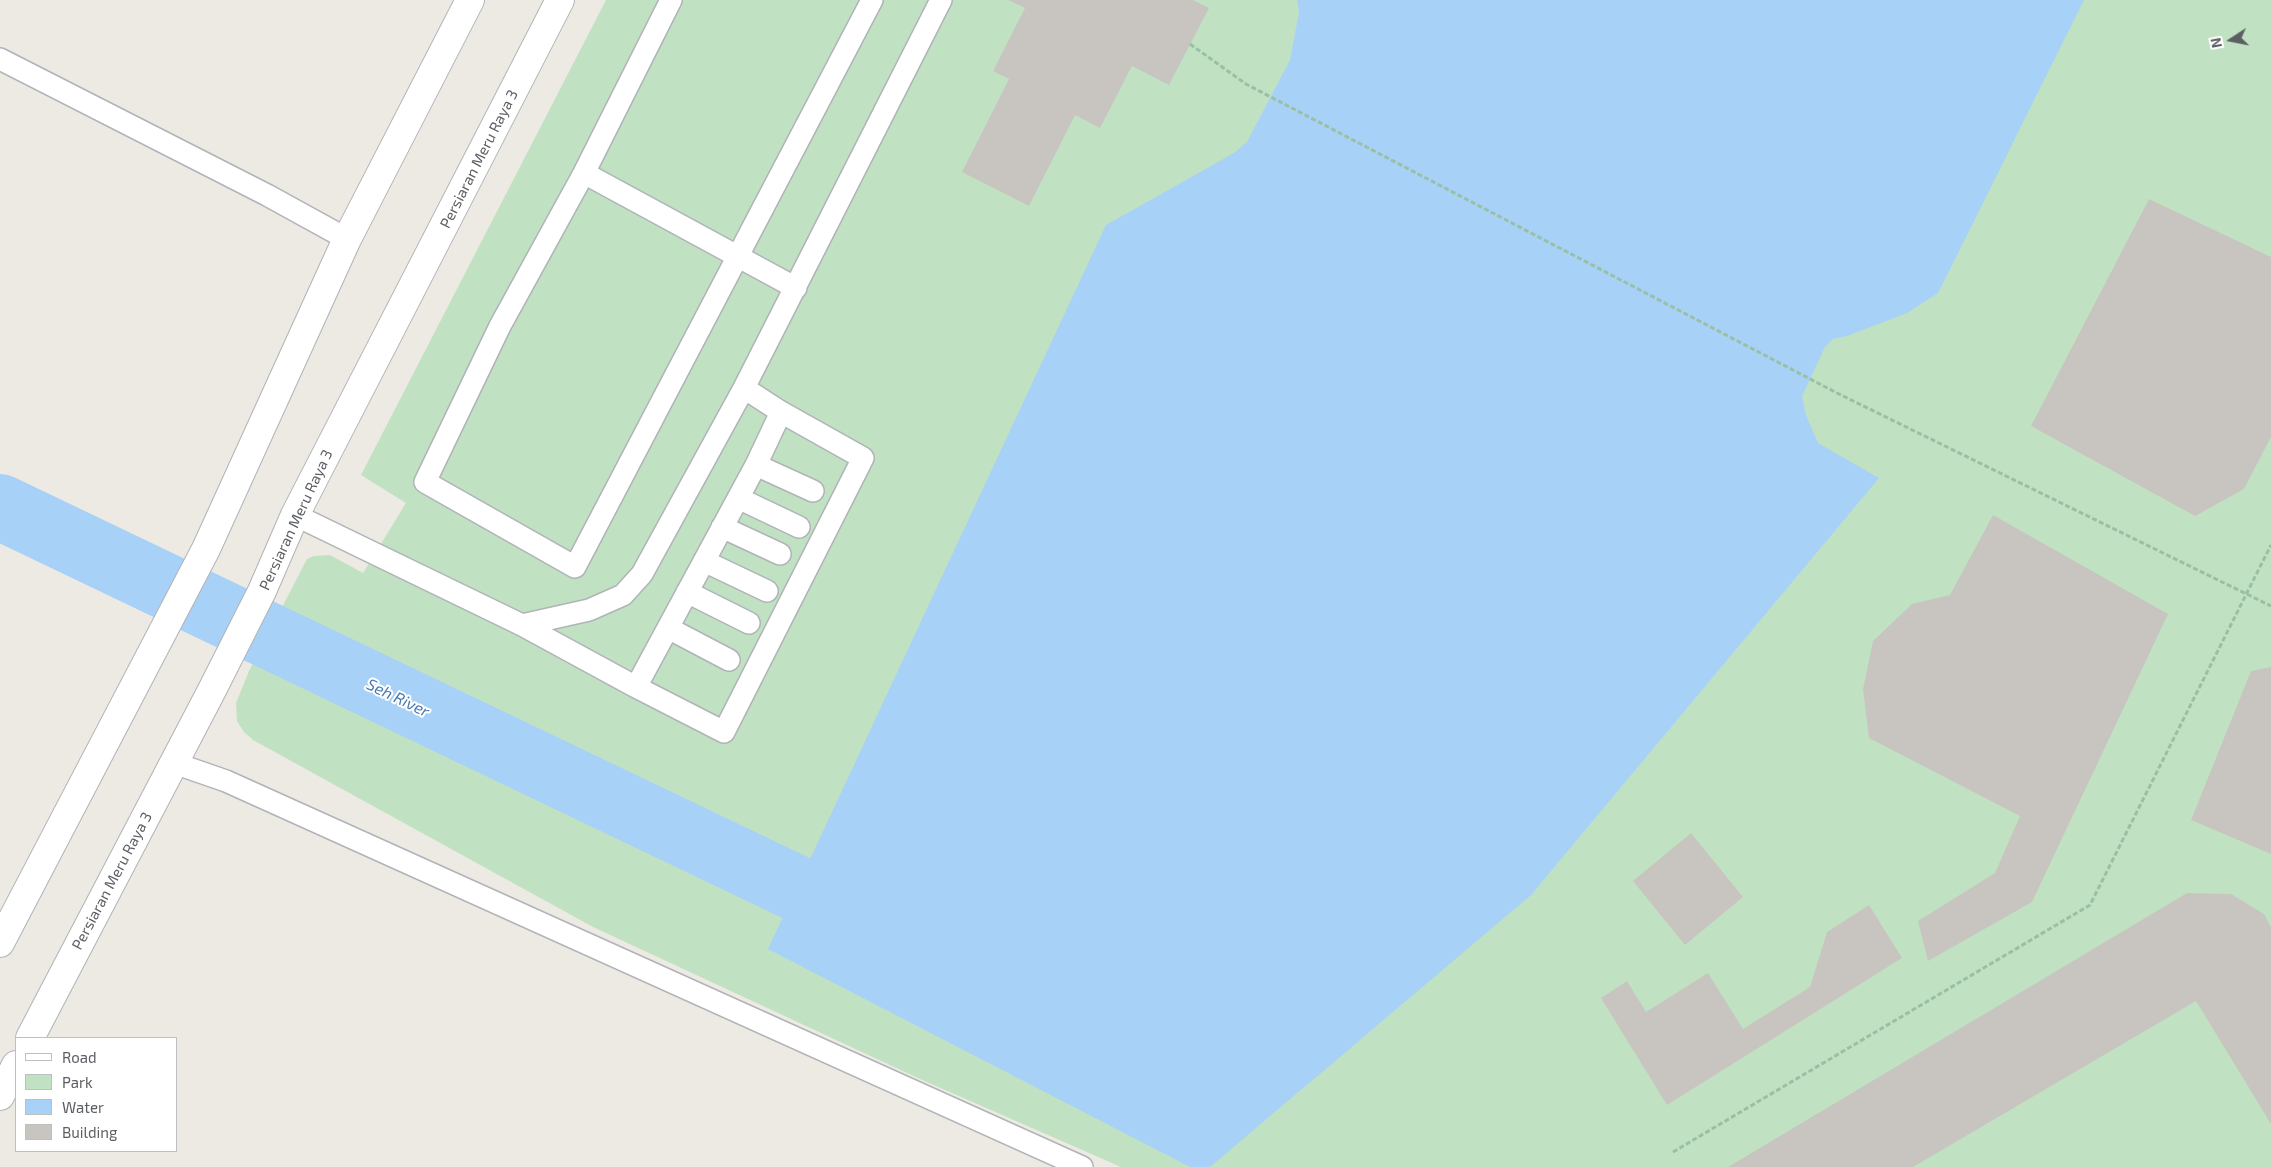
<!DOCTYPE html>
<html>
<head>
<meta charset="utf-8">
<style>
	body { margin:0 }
	#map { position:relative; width:2271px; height:1167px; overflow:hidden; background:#eceae3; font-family:"Exo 2",sans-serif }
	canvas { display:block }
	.legend { position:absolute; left:15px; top:1037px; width:162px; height:115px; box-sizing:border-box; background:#fff; border:1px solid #bdbfc0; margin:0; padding:6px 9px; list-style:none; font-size:15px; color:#5b5e62 }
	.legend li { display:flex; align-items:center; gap:10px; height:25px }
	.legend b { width:25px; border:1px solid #bdbfc0 }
	.north { position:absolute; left:2206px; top:15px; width:50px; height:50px; -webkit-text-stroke:4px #fff; paint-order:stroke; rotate:259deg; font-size:14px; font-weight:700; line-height:20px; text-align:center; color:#5b5e62 }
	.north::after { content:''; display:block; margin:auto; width:18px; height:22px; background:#5b5e62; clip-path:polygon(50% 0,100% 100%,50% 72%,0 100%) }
</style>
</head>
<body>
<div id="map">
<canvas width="2271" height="1167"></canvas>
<ul class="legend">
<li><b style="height:6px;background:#fff"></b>Road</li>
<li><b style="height:14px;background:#c1e2c2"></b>Park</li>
<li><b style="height:14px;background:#a7d1f7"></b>Water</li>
<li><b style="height:14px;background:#c8c5c0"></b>Building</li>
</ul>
<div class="north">N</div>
</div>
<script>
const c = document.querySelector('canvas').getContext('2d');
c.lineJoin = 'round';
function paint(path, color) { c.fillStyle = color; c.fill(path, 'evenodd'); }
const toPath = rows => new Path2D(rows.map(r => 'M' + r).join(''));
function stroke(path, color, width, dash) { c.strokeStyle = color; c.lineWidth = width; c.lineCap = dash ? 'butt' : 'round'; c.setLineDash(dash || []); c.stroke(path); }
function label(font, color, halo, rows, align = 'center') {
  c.font = font + ' "Exo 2",sans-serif'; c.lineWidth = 4; c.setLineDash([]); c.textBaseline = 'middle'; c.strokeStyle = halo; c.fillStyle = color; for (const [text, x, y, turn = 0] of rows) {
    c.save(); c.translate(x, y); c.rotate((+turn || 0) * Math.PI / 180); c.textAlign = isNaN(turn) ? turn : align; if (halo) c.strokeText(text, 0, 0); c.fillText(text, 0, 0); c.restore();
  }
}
paint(toPath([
	[606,0,2271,0,2271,1167,1121,1167,920,1079,593,927,253,740,244,732,237,721,236,703,249,671,307,559,314,556,330,555,363,573,406,503,361,475]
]), '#c1e2c2');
paint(toPath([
	[1297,0,2084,0,1938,293,1907,313,1847,336,1833,339,1825,347,1802,396,1806,415,1818,443,1879,478,1531,895,1210,1167,1190,1167,768,949,1106,225,1234,153,1247,142,1290,60,1299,12]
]), '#a7d1f7');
stroke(toPath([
	[0,507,796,888]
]), '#a7d1f7', 66);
paint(toPath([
	[1008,0,1193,0,1209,8,1169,85,1132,66,1100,128,1075,115,1029,206,962,172,1009,79,993,71,1025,8],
	[2149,199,2271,257,2271,437,2244,489,2195,516,2031,426],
	[1993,515,2168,614,2032,902,1928,961,1918,921,1995,873,2020,816,1869,738,1863,689,1873,641,1912,604,1950,595],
	[2271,667,2271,854,2191,820,2251,671],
	[1691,833,1743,897,1685,945,1633,881],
	[2187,893,2231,894,2264,914,2271,927,2271,1124,2196,1001,1913,1167,1728,1167],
	[1869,905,1902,958,1667,1105,1601,998,1627,981,1646,1012,1708,973,1743,1029,1810,987,1827,932]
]), '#c8c5c0');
const service = toPath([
	[671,0,584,173,500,326,425,482,575,567,872,0],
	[0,59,267,195,347,239],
	[584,173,796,288],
	[756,465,813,491],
	[738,498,799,527],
	[295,515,522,625,636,687,724,732,863,458,781,412,744,388],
	[722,527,780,554],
	[704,561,767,591],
	[687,592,749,623],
	[522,625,589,610,623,595,642,574,744,388,941,0],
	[668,628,729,660],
	[636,687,756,465,781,412],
	[174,763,226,781,1082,1167]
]);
const tertiary = toPath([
	[0,943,206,549,347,239,470,0],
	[30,1038,211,692,262,591,295,515,560,0],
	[0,1096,16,1065]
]);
stroke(service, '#b0b3b7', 24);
stroke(tertiary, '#b0b3b7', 30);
stroke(toPath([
	[1190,44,1246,84,1837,393,2271,606],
	[1673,1152,2090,905,2271,545]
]), '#99c0a6', 3, [5, 2.5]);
stroke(service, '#fff', 21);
stroke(tertiary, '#fff', 28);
label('15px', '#5b5e62', '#fff', [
	["Persiaran Meru Raya 3",479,159,-63],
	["Persiaran Meru Raya 3",296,520,-65],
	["Persiaran Meru Raya 3",112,881,-62]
]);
label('italic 16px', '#4978b0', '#fff', [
	["Seh River",398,698,26]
]);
</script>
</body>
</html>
